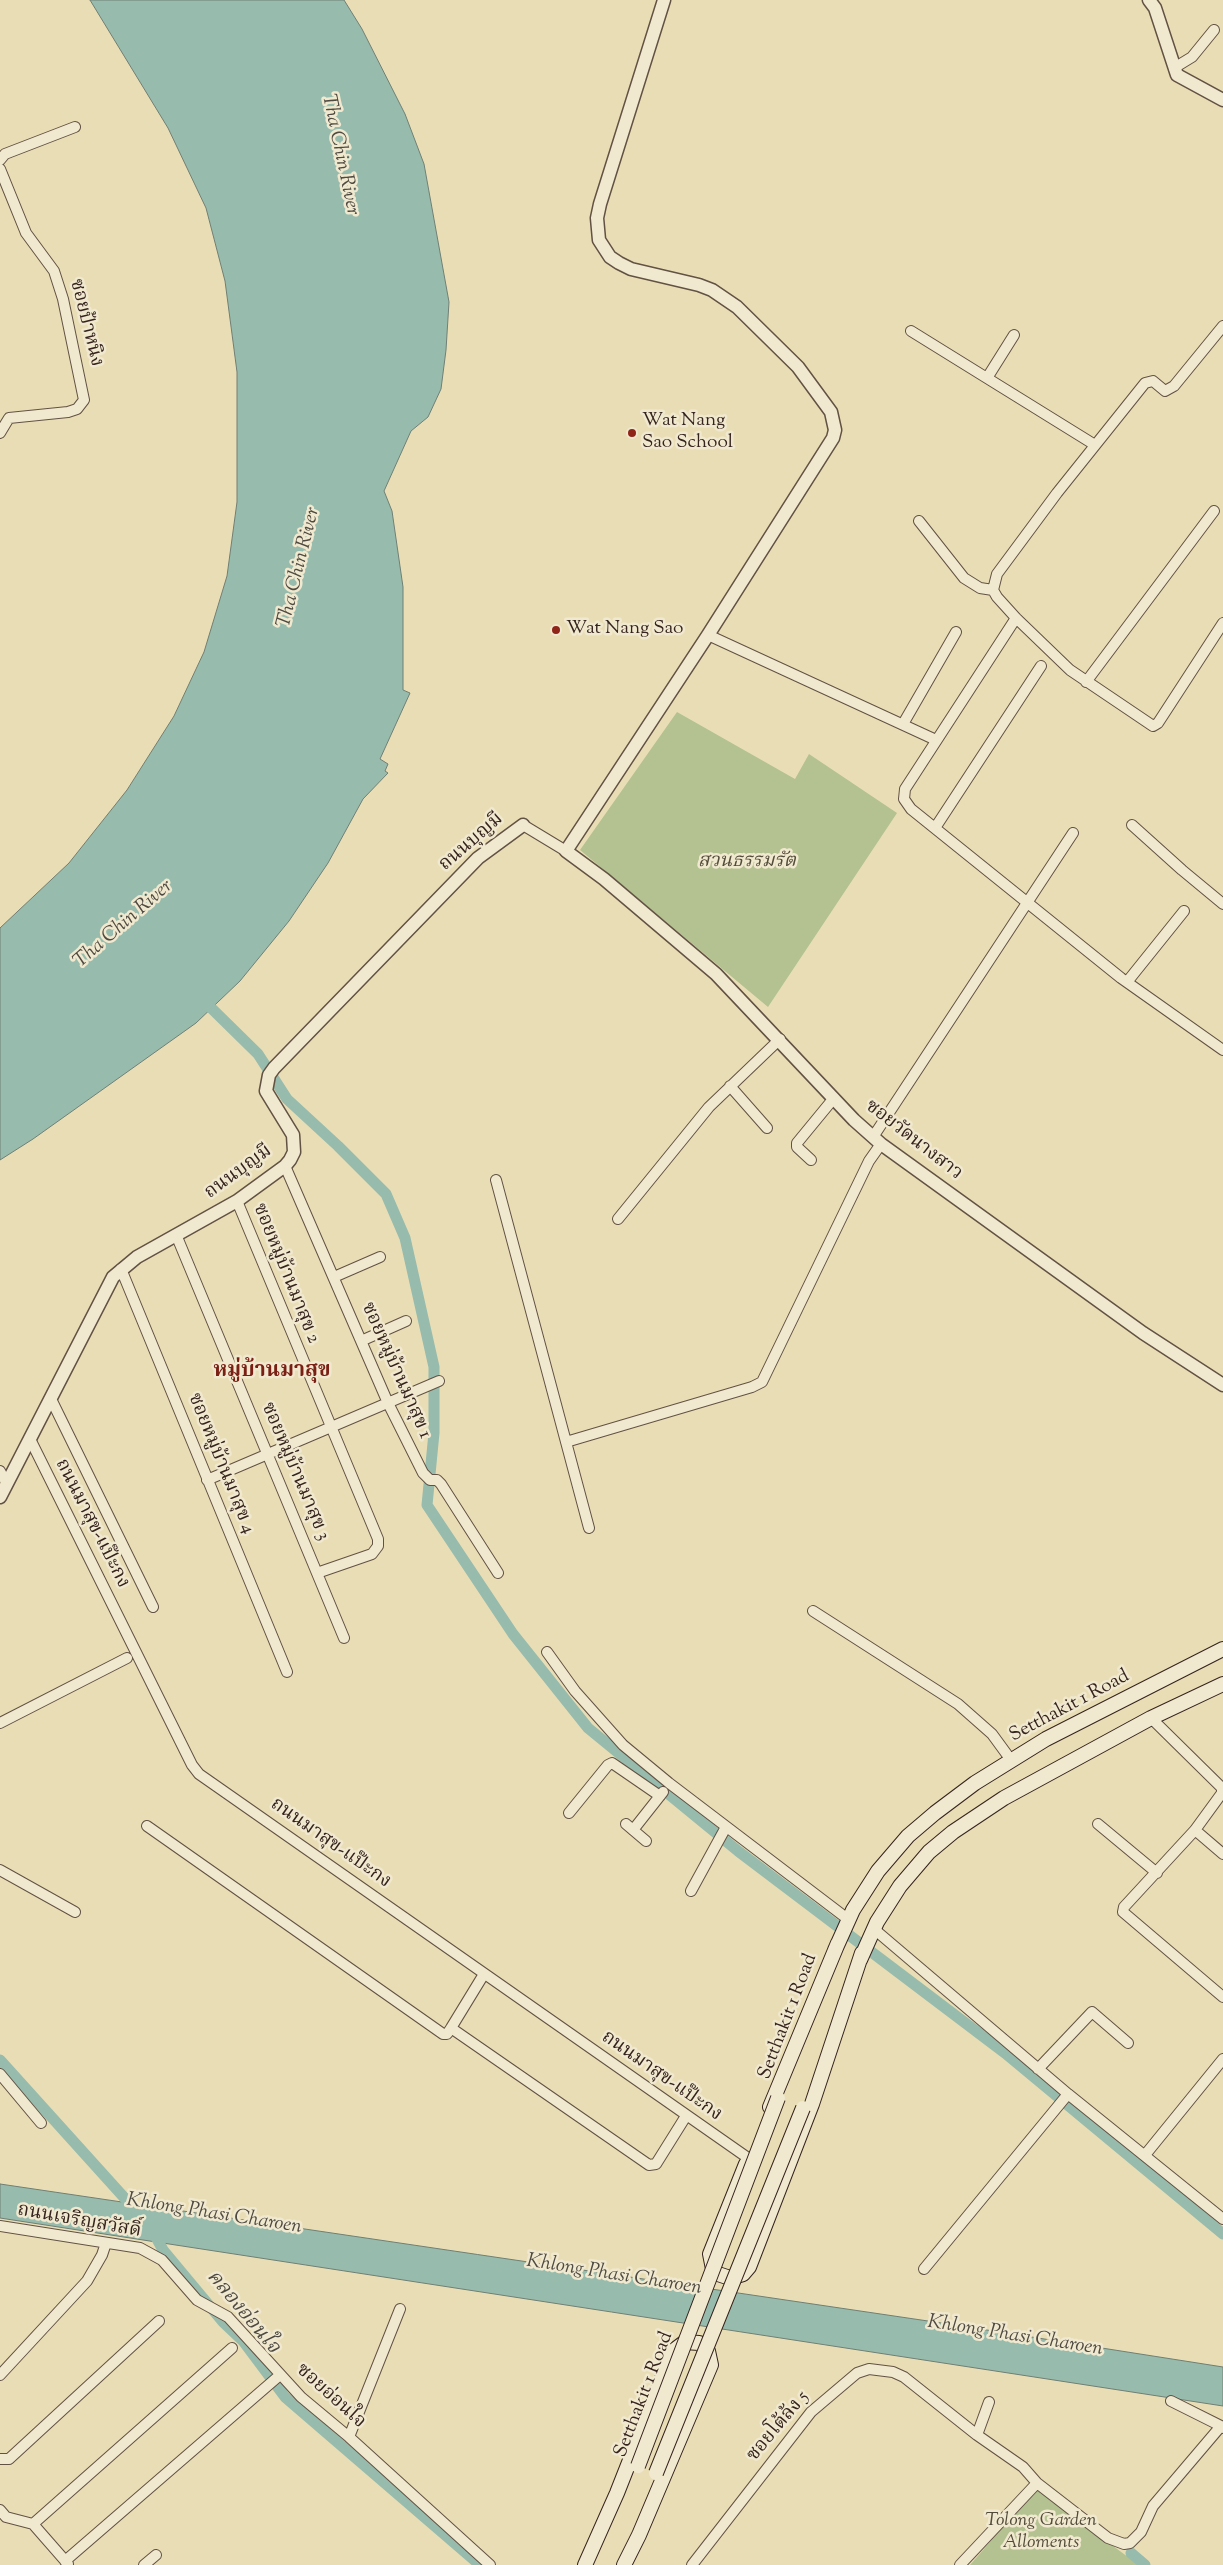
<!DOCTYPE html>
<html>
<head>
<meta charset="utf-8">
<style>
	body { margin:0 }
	canvas { display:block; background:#e9ddb5 }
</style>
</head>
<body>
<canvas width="1223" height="2565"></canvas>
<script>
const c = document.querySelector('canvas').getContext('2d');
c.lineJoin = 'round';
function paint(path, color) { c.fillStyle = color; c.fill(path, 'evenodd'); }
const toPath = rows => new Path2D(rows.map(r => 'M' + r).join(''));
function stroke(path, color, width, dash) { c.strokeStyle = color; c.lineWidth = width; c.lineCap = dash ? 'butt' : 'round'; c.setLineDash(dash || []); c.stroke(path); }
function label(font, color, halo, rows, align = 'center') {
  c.font = font + ' "Sorts Mill Goudy","Noto Serif Thai",serif'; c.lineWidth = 5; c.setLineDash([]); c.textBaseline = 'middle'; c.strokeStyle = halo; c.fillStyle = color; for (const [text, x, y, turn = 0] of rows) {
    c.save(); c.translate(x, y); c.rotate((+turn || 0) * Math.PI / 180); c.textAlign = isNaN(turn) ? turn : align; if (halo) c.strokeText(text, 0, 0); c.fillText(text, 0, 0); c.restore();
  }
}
paint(toPath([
	[677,712,795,779,809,754,897,813,768,1007,580,850],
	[1036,2489,1132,2560,1143,2565,970,2565]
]), '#b3c290');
const water = toPath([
	[90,0,344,0,362,29,405,114,424,164,449,302,446,350,441,389,428,417,411,431,384,491,392,511,403,587,403,690,410,693,380,759,388,764,385,771,388,773,363,799,328,863,289,921,240,981,196,1023,33,1139,0,1160,0,928,69,863,127,790,174,716,204,652,227,576,237,502,237,372,225,281,206,208,168,128,90,0],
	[0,2184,955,2325,1223,2367,1223,2406,0,2218,0,2184]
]);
paint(water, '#97bcad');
stroke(water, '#707f74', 1);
stroke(toPath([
	[201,998,258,1054,287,1099,338,1146,386,1194,405,1238,434,1367,434,1433,427,1505,513,1634,588,1728,738,1851,1005,2053,1223,2234],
	[0,2060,139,2214],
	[151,2228,163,2250,223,2322,243,2341,285,2397,480,2565],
	[1131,2553,1145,2565]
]), '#97bcad', 11);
const minor = toPath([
	[1174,68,1192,57,1214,30],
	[0,160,5,154,75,127],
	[0,169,26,233,54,271,63,299,84,400,77,409,68,412,9,418,0,433],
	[1223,326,1174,386,1165,391,1153,381,1145,383,1057,493,997,574,993,590,997,597,1016,618,1070,670,1153,726,1158,723,1223,623],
	[911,331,1095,445],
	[987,378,1014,335],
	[919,521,964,578,980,588,993,590],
	[1016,618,905,789,904,799,911,809,1121,978,1223,1050],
	[708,635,936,740],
	[1086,682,1214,511],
	[903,724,956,632],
	[523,825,566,851],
	[1132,825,1182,870,1223,904],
	[935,828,1041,666],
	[1127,982,1184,911],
	[730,1086,767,1128],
	[873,1137,1073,833],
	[811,1160,797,1147,797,1143,834,1098],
	[285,1166,388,1403,423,1473,430,1480,437,1480,441,1484,498,1573],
	[496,1180,589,1528],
	[237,1201,378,1539,378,1546,372,1554,317,1573],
	[618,1219,709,1107,780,1039],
	[177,1237,344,1638],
	[121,1269,287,1672],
	[334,1277,380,1257],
	[361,1341,406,1321],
	[51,1399,153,1607],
	[30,1439,192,1765,199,1774,748,2158],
	[566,1442,752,1387,762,1382,869,1161,881,1144],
	[0,1471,7,1484],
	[207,1480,439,1381],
	[813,1611,958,1704,992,1734,1011,1760],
	[547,1652,575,1691,623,1745,669,1783,849,1920],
	[1151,1718,1222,1788,1222,1793,1195,1830,1124,1907,1123,1912,1223,1997],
	[0,1723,127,1658],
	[569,1813,608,1765,612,1763,660,1796],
	[626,1824,646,1841],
	[1098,1824,1157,1873],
	[147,1826,443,2034,447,2034,451,2028,484,1974],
	[633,1830,663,1792],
	[1195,1830,1223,1854],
	[0,1870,75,1912],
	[691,1891,726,1827],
	[874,1929,1068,2094,1223,2219],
	[451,2028,649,2165,656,2164,686,2116],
	[1038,2069,1092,2012,1128,2043],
	[0,2074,41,2123],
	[1145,2155,1223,2059],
	[0,2226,140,2248,162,2260,197,2300,228,2317,301,2397,349,2437,490,2565],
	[924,2269,1068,2094],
	[0,2375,87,2281,102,2255,106,2243],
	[1171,2401,1221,2426],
	[977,2435,989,2402],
	[349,2437,400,2309],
	[0,2459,9,2459,159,2321],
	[0,2510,6,2517,33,2524,68,2564],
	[33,2524,232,2348],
	[65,2561,280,2375],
	[144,2565,156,2555],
	[692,2565,811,2412,857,2373,869,2369,893,2372,904,2377,977,2435,1023,2467,1037,2483,1108,2538,1124,2544,1130,2543,1141,2532,1153,2506,1221,2426,1223,2428],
	[960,2565,1037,2483]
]);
const tertiary = toPath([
	[664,0,600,204,597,218,599,240,610,257,619,263,631,269,699,285,712,290,737,307,798,367,831,412,835,430,833,438,708,635,566,851,604,879,716,974,854,1120,881,1144,1143,1333,1223,1385],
	[1149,0,1155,8,1177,75,1223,100],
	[0,1497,113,1277,137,1257,237,1201,285,1166,290,1160,294,1152,293,1135,266,1091,269,1075,274,1068,478,858,523,825]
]);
const secondary = toPath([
	[835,1950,853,1910,878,1871,908,1836,935,1813,975,1783,1046,1739,1223,1649],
	[860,1960,877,1922,900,1886,929,1852,953,1832,1004,1798,1151,1718,1223,1684],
	[770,2107,838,1943],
	[746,2164,710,2254,713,2269,718,2274,730,2278,743,2274,749,2267,812,2104,862,1953],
	[585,2565,617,2493,673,2351,685,2342,699,2343,708,2351,711,2365,639,2535,624,2565]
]);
stroke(minor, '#625244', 12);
stroke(tertiary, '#625244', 15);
stroke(secondary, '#35241e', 16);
stroke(minor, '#f1e9cf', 10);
stroke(tertiary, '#f1e9cf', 12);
stroke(secondary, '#f1e9cf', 14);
const secondaryBridge = toPath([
	[638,2466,778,2098],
	[656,2473,803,2108]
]);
stroke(secondaryBridge, '#35241e', 16, []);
stroke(secondaryBridge, '#f1e9cf', 14);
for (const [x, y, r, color] of [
	[632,433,5,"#8f2418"],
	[556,630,5,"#8f2418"]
]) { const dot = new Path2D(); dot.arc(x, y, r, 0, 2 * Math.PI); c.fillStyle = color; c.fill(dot); stroke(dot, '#f1e9cf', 2); }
label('19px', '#35241e', '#f1e9cf', [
	["ซอยป้าหนิง",85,323,76],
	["ถนนบุญมี",472,843,-41],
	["ซอยวัดนางสาว",913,1141,38],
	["ถนนบุญมี",239,1173,-36],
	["ซอยหมู่บ้านมาสุข 2",285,1274,68],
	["ซอยหมู่บ้านมาสุข 1",395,1371,66],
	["ซอยหมู่บ้านมาสุข 4",220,1464,68],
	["ซอยหมู่บ้านมาสุข 3",294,1472,67],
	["ถนนมาสุข-แป๊ะกง",91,1524,63],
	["Setthakit 1 Road",1070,1707,-28],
	["ถนนมาสุข-แป๊ะกง",330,1844,35],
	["Setthakit 1 Road",789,2017,-69],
	["ถนนมาสุข-แป๊ะกง",661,2077,35],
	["ถนนเจริญสวัสดิ์",79,2222,10],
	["Setthakit 1 Road",645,2395,-69],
	["ซอยอ่อนใจ",330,2397,42],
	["ซอยโต้ล้ง 5",779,2427,-50]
]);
label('19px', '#35241e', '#f1e9cf', [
	["Wat Nang",642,422],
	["Sao School",642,444],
	["Wat Nang Sao",566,630]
], 'left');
label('italic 19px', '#544c3a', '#f1e9cf', [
	["สวนธรรมรัต",747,863],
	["Tolong Garden",1041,2522],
	["Alloments",1041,2544]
]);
label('italic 20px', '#4e4a42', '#f1e9cf', [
	["Tha Chin River",339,155,78],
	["Tha Chin River",300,568,-76],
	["Tha Chin River",124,925,-41],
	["Khlong Phasi Charoen",214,2215,9],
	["Khlong Phasi Charoen",614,2276,9],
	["คลองอ่อนใจ",242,2313,50],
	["Khlong Phasi Charoen",1015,2337,9]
]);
label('bold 21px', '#7a1f14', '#f1e9cf', [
	["หมู่บ้านมาสุข",272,1372]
]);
</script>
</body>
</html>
